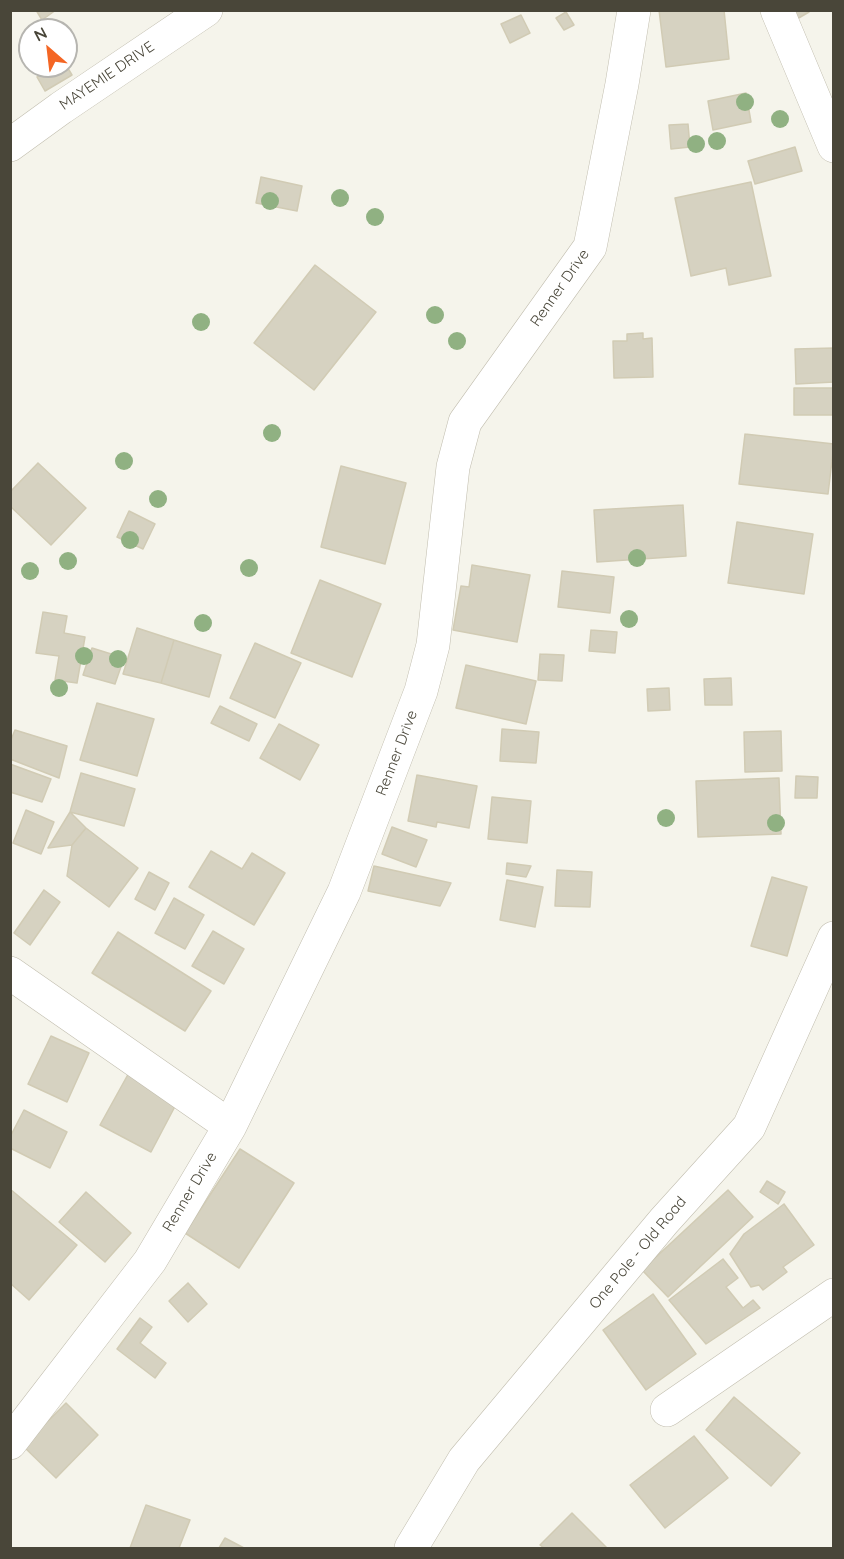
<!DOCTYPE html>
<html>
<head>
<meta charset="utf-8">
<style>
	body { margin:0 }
	#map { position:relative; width:844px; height:1559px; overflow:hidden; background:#f5f4eb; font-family:Quicksand,sans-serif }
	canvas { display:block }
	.frame { position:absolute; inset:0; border:12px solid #494639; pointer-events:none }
	.north { position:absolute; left:18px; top:18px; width:60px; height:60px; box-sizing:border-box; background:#fff; border:2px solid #b6b5b0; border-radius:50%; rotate:332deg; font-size:16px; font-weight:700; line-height:24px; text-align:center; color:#494639 }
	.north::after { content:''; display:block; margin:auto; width:21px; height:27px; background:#f46624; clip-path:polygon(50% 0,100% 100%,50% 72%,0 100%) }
</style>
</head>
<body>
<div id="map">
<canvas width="844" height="1559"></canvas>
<div class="frame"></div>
<div class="north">N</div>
</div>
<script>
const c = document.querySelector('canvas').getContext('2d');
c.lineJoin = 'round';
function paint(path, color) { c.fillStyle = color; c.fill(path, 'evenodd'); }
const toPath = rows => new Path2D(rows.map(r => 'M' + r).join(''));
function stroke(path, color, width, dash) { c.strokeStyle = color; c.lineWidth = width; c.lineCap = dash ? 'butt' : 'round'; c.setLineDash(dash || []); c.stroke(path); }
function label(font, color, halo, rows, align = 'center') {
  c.font = font + ' Quicksand,sans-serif'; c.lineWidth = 5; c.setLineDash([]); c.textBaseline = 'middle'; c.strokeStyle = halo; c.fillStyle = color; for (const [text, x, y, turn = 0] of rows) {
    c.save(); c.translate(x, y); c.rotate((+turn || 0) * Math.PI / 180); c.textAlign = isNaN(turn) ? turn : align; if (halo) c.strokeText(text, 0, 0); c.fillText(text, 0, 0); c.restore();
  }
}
const building = toPath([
	[36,10,56,10,42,20,36,10],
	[659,10,724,10,729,59,666,67,659,10],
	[792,10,808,10,809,12,797,19,792,10],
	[566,12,574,25,564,30,556,18,566,12],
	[521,15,530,33,510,43,501,24,521,15],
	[66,65,72,75,45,91,37,77,54,66,66,65],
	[746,93,751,122,713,130,708,101,746,93],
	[688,124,690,147,671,149,669,125,688,124],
	[795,147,802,171,755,184,748,161,795,147],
	[261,177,302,186,297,211,256,203,261,177],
	[751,182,771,276,729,285,726,268,691,276,675,198,751,182],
	[315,265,376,312,314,390,254,343,315,265],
	[643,333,643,339,652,338,653,377,614,378,613,341,627,341,627,334,643,333],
	[834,348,834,382,796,384,795,349,834,348],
	[794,388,834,388,834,415,794,415,794,388],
	[745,434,834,444,828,494,739,484,745,434],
	[38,463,86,508,51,545,10,506,10,492,38,463],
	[341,466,406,483,385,564,321,547,341,466],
	[683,505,686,556,597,562,594,510,683,505],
	[129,511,155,524,143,549,117,537,129,511],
	[737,522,813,534,804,594,728,583,737,522],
	[472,565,530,575,517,642,453,630,461,586,469,587,472,565],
	[562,571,614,577,610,613,558,607,562,571],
	[320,580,381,604,352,677,291,653,320,580],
	[43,612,67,616,64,633,85,637,77,683,55,680,59,656,36,653,43,612],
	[137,628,174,640,161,683,123,674,137,628],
	[591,630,617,632,615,653,589,651,591,630],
	[174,640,221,655,209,697,161,683,174,640],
	[255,643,301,663,275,718,230,698,255,643],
	[92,648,124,658,115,684,83,675,92,648],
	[540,654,564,655,562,681,538,680,540,654],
	[466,665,536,681,526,724,456,708,466,665],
	[731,678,732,705,705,705,704,679,731,678],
	[669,688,670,710,648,711,647,689,669,688],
	[97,703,154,719,137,776,80,760,97,703],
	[220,706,257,724,249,741,211,723,220,706],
	[279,724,319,745,300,780,260,758,279,724],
	[502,729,539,732,536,763,500,761,502,729],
	[15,730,67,746,59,778,10,759,10,742,15,730],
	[781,731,782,771,745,772,744,732,781,731],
	[10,764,51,779,42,802,10,792,10,764],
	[81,773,135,789,124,826,70,812,81,773],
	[417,775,477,786,469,828,437,822,436,827,408,821,417,775],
	[796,776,818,777,817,798,795,798,796,776],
	[779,778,781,834,698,837,696,781,779,778],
	[492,797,531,801,527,843,488,839,492,797],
	[26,810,54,822,41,854,13,843,26,810],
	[70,812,86,828,72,845,48,848,70,812],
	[392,827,427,840,416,867,382,854,392,827],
	[86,828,138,868,109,907,67,876,72,845,86,828],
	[211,851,242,869,252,853,285,873,254,925,189,887,211,851],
	[507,863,531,866,526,877,506,874,507,863],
	[374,866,451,883,440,906,368,891,374,866],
	[557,870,592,872,590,907,555,906,557,870],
	[149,872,169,883,155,910,135,899,149,872],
	[772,877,807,887,787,956,751,946,772,877],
	[507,880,543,887,535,927,500,920,507,880],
	[44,890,60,902,30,945,14,933,44,890],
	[174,898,204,915,185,949,155,933,174,898],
	[213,931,244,949,224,984,192,966,213,931],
	[118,932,211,991,185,1031,92,973,118,932],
	[51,1036,89,1053,67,1102,28,1084,51,1036],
	[131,1069,181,1095,151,1152,100,1125,131,1069],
	[24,1110,67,1132,50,1168,10,1148,10,1137,24,1110],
	[240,1149,294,1183,239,1268,185,1233,240,1149],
	[767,1181,785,1192,778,1204,760,1192,767,1181],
	[10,1189,77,1245,29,1300,10,1283,10,1189],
	[728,1190,753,1217,668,1297,642,1270,728,1190],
	[86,1192,131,1233,105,1262,59,1222,86,1192],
	[784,1204,814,1245,783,1267,787,1272,763,1290,759,1285,751,1287,730,1254,744,1234,784,1204],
	[723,1259,738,1278,726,1287,743,1308,753,1300,760,1308,706,1344,669,1300,723,1259],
	[188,1283,207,1304,188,1322,169,1301,188,1283],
	[653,1294,696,1354,646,1390,603,1330,653,1294],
	[140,1318,152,1327,140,1343,166,1363,155,1378,117,1349,140,1318],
	[734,1397,800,1453,771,1486,706,1430,734,1397],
	[66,1403,98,1435,56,1478,23,1446,66,1403],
	[694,1436,728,1478,665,1528,630,1485,694,1436],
	[146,1505,190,1520,179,1548,130,1548,146,1505],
	[572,1513,607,1548,544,1548,540,1545,572,1513],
	[225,1538,244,1548,219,1548,225,1538]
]);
paint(building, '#d6d2c1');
stroke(building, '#d1cbb4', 1.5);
const minor = toPath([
	[777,10,834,146],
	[10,145,61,108,206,10],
	[10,973,230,1126],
	[667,1410,834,1295],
	[10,1443,150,1261,230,1126,344,892,421,691,433,645,453,467,465,422,590,247,622,84,634,10],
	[411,1548,464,1460,664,1221,749,1127,834,938]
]);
stroke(minor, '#c1bdae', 34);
stroke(minor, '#fff', 33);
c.fillStyle = '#90b182';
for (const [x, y] of [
	[745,102],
	[780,119],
	[717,141],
	[696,144],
	[340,198],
	[270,201],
	[375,217],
	[435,315],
	[201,322],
	[457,341],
	[272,433],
	[124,461],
	[158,499],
	[130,540],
	[637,558],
	[68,561],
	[249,568],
	[30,571],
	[629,619],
	[203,623],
	[84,656],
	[118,659],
	[59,688],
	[666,818],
	[776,823]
]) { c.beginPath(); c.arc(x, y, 9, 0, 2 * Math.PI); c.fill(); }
label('15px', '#494639', '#fff', [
	["MAYEMIE DRIVE",107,76,-34],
	["Renner Drive",560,288,-55],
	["Renner Drive",397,753,-69],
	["Renner Drive",190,1192,-59],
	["One Pole - Old Road",638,1253,-50]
]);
</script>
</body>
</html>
